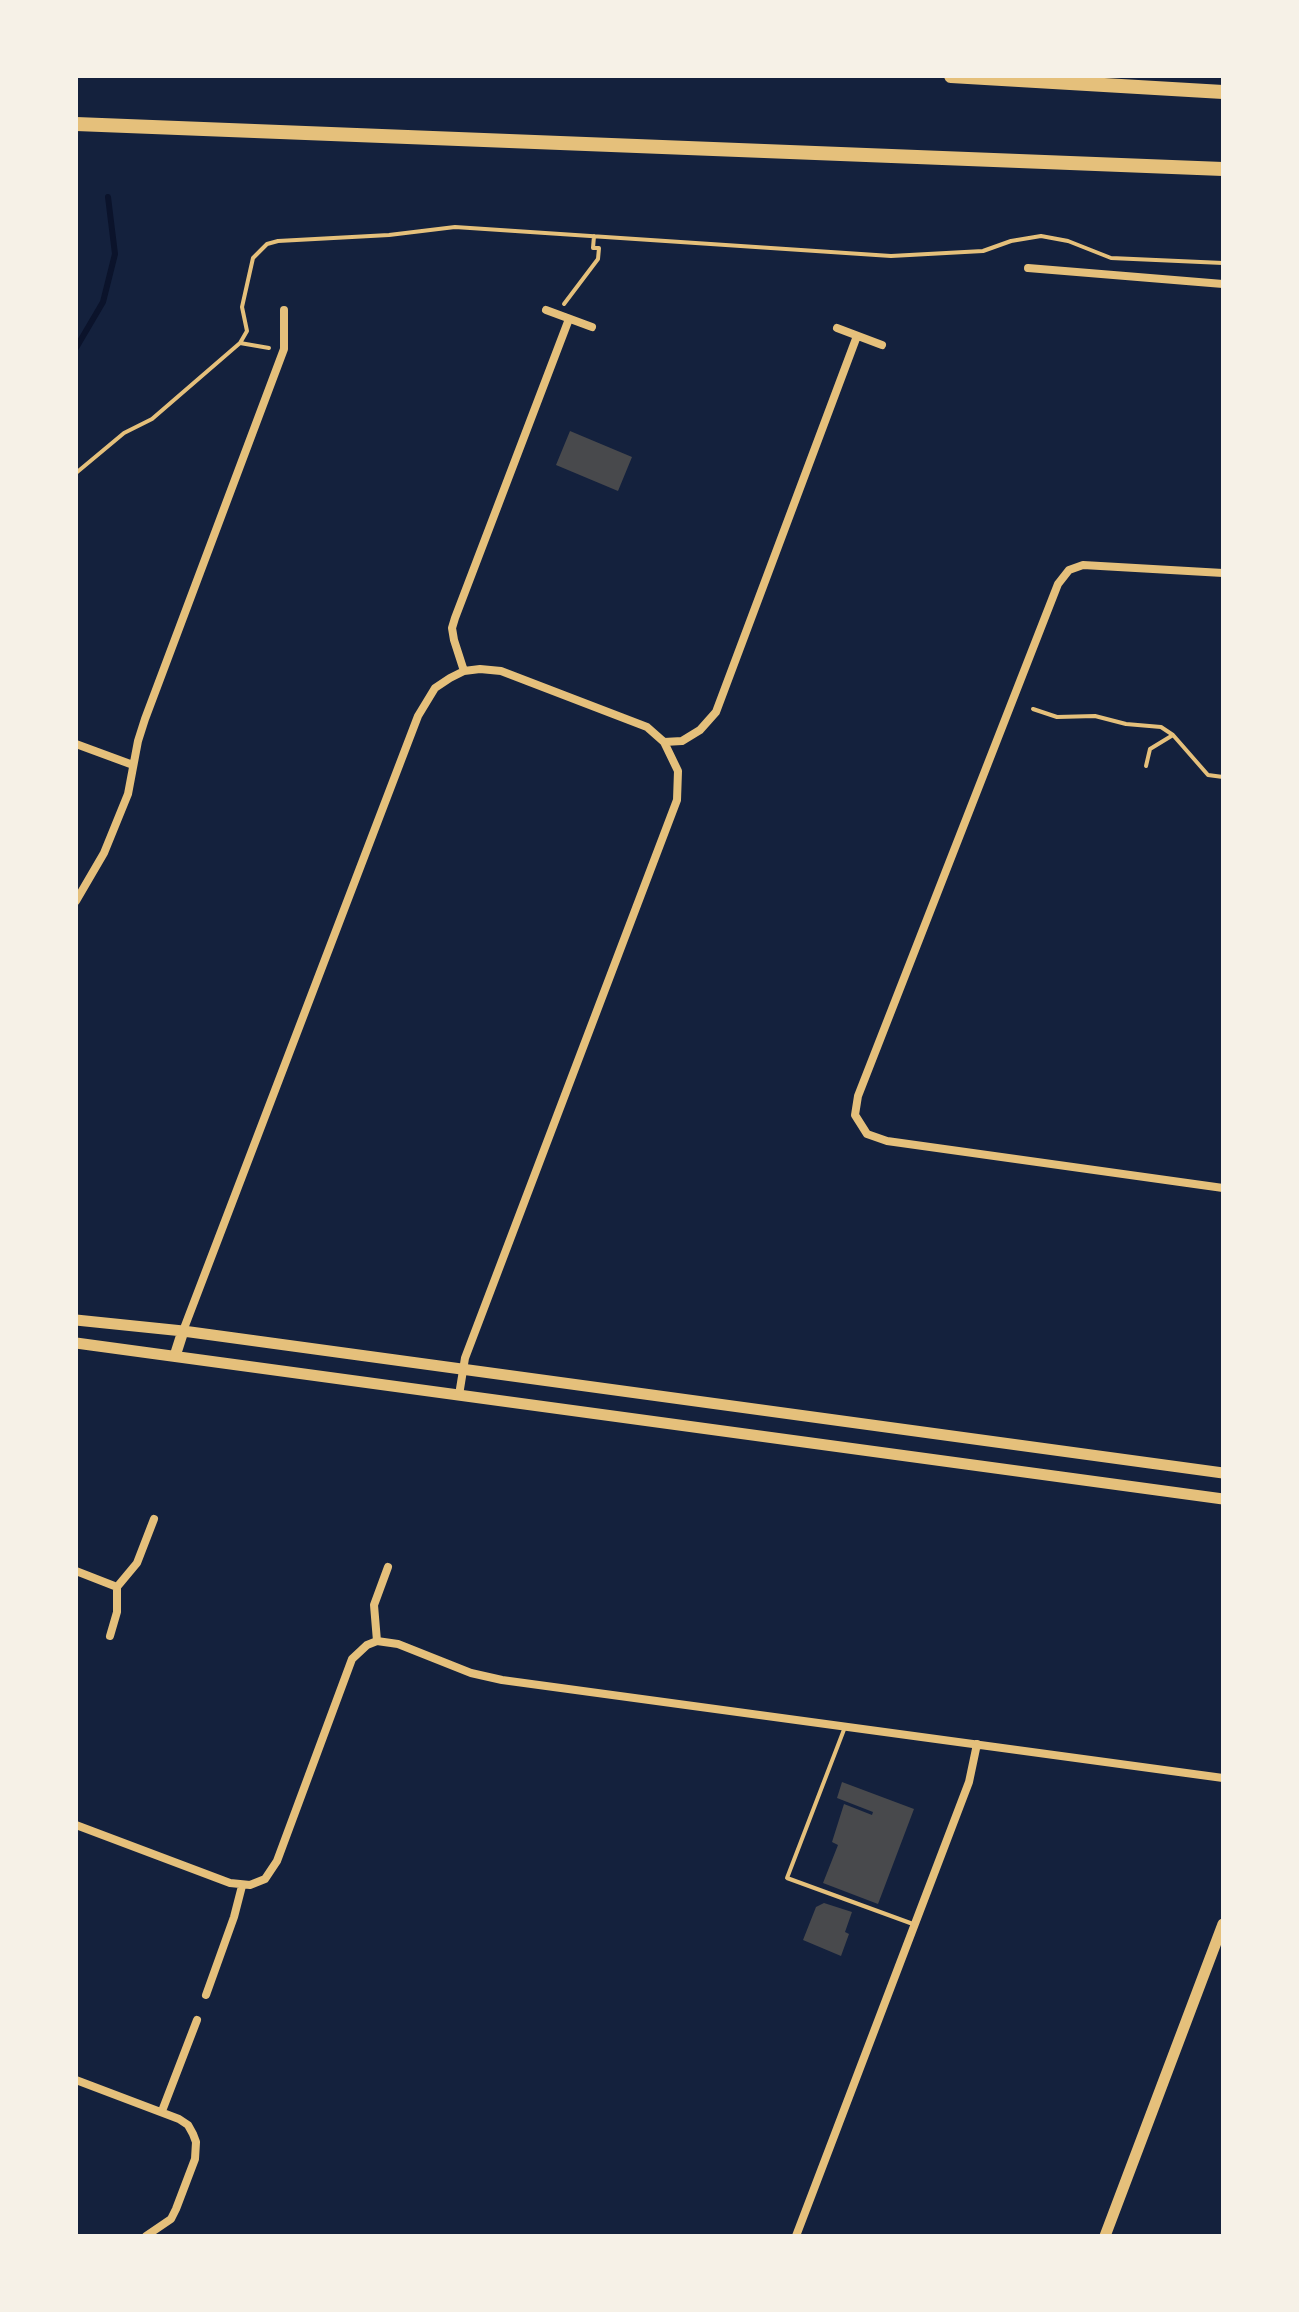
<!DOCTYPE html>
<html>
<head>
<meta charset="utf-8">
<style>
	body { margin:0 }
	#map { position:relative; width:1299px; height:2312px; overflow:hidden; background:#14213d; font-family:Rubik,sans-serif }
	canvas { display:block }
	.frame { position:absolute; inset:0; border:78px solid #f6f1e7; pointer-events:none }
</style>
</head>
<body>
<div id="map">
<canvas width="1299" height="2312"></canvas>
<div class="frame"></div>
</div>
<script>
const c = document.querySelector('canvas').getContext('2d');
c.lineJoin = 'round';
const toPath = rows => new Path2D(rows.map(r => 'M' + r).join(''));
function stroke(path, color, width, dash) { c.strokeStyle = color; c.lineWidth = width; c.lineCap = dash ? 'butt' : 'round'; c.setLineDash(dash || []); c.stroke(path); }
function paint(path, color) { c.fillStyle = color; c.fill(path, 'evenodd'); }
stroke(toPath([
	[76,348,103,302,115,254,108,197]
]), '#0b132b', 6);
paint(toPath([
	[570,431,632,457,618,491,556,465],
	[842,1782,914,1809,878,1904,823,1883,838,1845,832,1842,844,1804,872,1815,873,1812,837,1798],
	[824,1903,852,1912,845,1932,849,1934,841,1956,803,1940,816,1907]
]), '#48494c');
stroke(toPath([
	[564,304,598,259,599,248,593,248,594,236],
	[240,343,269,348],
	[76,473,124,433,152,419,240,343,247,331,242,307,253,258,267,244,278,241,389,235,455,227,891,256,983,251,1011,241,1041,236,1068,241,1111,258,1223,263],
	[1033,709,1057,717,1095,716,1126,724,1161,727,1173,735,1208,775,1223,777],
	[1146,766,1150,749,1173,735]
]), '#e5c07b', 4);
stroke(toPath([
	[845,1727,787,1878,913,1924]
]), '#e5c07b', 4);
stroke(toPath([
	[1028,268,1223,284],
	[546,310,592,327],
	[837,328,882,345],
	[1223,573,1083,565,1069,570,1058,584,858,1096,855,1115,867,1134,887,1141,1223,1188],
	[464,671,454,640,452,628,455,618,569,319],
	[664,742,682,741,700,730,716,712,857,336],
	[76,744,133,765],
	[76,901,104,853,128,794,138,741,145,719,284,349,284,310],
	[183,1331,418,716,435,688,450,678,464,671,480,669,501,671,647,727,664,742,678,771,677,800,465,1358,459,1395],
	[76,1571,117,1587],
	[110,1636,117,1612,117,1587,137,1563,154,1519],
	[377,1641,374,1605,388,1567],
	[76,1825,230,1883,250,1885,265,1879,277,1861,352,1659,367,1645,377,1641,398,1644,471,1673,502,1680,1223,1778],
	[206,1995,234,1917,242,1886],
	[76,2080,179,2119,188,2125,193,2134,196,2142,195,2159,176,2209,171,2219,146,2236],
	[162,2111,197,2020],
	[796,2236,969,1782,977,1744]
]), '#e5c07b', 8);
stroke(toPath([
	[76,1320,183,1331,1223,1473],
	[76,1343,1223,1499],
	[175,1356,183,1331],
	[1105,2236,1223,1924]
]), '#e5c07b', 11);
stroke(toPath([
	[951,76,1223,92],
	[76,124,1223,169]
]), '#e5c07b', 14);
</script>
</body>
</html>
